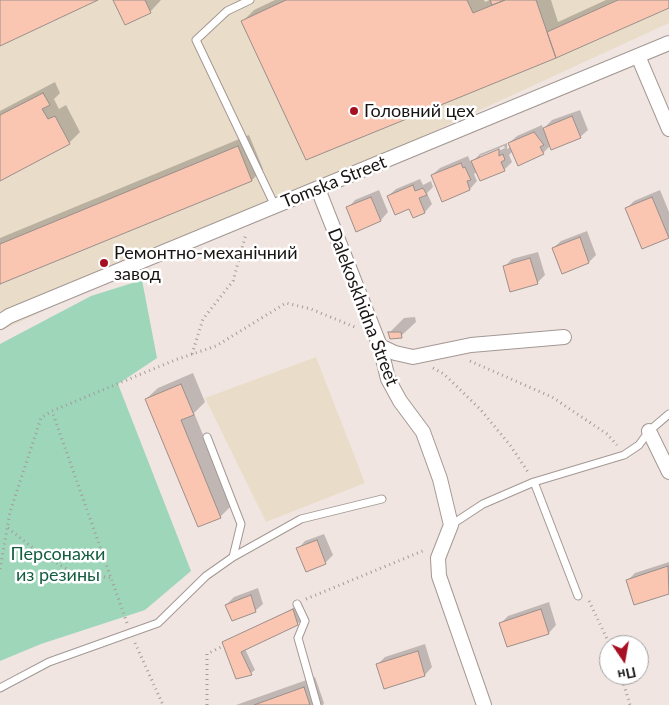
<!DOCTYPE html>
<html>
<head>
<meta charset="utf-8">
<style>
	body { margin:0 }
	#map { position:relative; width:669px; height:705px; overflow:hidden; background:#f1e5e1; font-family:Lato,sans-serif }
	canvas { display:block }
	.north { position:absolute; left:599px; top:635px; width:50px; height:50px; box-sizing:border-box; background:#fff; border:1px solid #a3a1a1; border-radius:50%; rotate:168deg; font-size:14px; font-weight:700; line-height:20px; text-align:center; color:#191514 }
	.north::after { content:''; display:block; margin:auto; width:18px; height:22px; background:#a70f22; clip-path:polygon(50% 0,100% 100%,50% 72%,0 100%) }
</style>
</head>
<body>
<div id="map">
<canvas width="669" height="705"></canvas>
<div class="north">Пн</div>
</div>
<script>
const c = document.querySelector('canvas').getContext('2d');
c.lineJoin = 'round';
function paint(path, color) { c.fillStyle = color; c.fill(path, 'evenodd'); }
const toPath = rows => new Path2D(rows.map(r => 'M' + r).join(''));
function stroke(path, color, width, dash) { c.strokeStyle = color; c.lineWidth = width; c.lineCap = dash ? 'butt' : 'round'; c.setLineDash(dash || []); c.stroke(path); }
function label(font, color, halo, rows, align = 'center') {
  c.font = font + ' Lato,sans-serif'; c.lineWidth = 5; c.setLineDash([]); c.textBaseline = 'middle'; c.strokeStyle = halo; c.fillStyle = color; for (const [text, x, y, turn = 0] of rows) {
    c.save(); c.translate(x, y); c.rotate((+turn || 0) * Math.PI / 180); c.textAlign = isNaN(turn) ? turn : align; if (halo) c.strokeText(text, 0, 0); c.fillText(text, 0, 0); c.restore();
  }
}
paint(toPath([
	[0,0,669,0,669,23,0,331],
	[316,357,365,483,266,522,205,398]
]), '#e9ddc9');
paint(toPath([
	[142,280,157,358,118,384,191,571,145,610,41,644,0,661,0,344,91,296]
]), '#9ed6ba');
paint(toPath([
	[114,0,161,0,150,12],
	[275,0,484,0,485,2,490,0,551,0,558,22,606,0,669,0,669,7,555,57,243,21,254,10],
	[55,82,60,93,54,99,59,109,66,105,80,132,69,143,0,179,0,111],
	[580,110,588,130,580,137,551,145,543,153,513,151,509,155,512,162,504,170,477,172,474,174,477,181,470,189,432,175,440,168,468,156,470,161,474,160,480,154,507,143,507,149,511,147,509,143,517,136,542,125,543,129,552,120],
	[504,146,505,148,480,159,480,156],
	[249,135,263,169,252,180,4,281,0,285,0,238],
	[420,179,423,185,431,181,433,187,427,193,432,204,425,212,414,216,410,208,388,196,396,189],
	[379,190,388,212,381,220,357,230,348,208,355,200],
	[660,190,669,212,669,237,643,248,627,208,634,201],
	[587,231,596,255,589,262,553,248,561,241],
	[538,252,545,275,537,283,504,267,512,259],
	[415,317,416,322,401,336,389,333,404,318],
	[193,373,205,402,194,413,232,505,221,516,199,526,146,399,158,388],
	[324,534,333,555,326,562,306,570,298,549,305,541],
	[669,562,669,592,635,603,628,580,635,573],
	[258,588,263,604,255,611,226,605,234,597],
	[549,602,556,625,549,633,501,623,508,616],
	[296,607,301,621,297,624,245,649,255,670,251,673,237,678,223,643],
	[425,644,432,667,425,675,384,688,377,665,385,657],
	[315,677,324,703,323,705,236,705]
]), '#0003');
const building = toPath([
	[0,0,98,0,0,46,0,0],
	[113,0,145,0,151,13,125,25,113,0],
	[286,0,467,0,473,13,505,0,536,0,556,58,306,160,241,21,286,0],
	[490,0,505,0,492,5,490,0],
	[618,0,669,0,669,8,556,58,547,32,618,0],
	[43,93,50,105,42,109,48,119,55,116,70,144,0,181,0,115,43,93],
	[572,116,581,138,551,150,543,128,572,116],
	[534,132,544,145,540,147,544,154,518,166,508,143,534,132],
	[238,146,252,181,0,284,0,244,238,146],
	[499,149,499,156,503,154,505,160,501,162,505,171,480,181,471,161,499,149],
	[461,163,463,168,465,167,471,180,467,181,470,190,442,202,431,175,461,163],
	[413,185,415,191,423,188,427,195,419,198,425,213,413,218,409,209,395,215,387,196,413,185],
	[371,197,381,221,356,232,346,207,371,197],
	[652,197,669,238,642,249,625,208,652,197],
	[580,237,589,263,562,274,552,248,580,237],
	[530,258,538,284,510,292,503,266,530,258],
	[388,332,401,332,402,338,390,339,388,332],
	[181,384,194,415,181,420,221,518,198,527,145,399,181,384],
	[317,540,326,564,306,572,296,548,317,540],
	[668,566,669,594,634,605,626,580,668,566],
	[251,595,256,612,232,621,225,605,251,595],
	[293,609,298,625,241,652,252,675,236,679,222,642,293,609],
	[541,609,549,634,507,647,499,623,541,609],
	[418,651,425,676,384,689,376,664,418,651],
	[304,687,310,705,254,705,304,687]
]);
paint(building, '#fac6b1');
stroke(building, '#9a8f8b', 1);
const service = toPath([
	[250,0,227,11,196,40,275,206],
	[534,482,578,596],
	[451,525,483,504,534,482,624,455,639,445,649,431,669,414],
	[233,557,301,519,382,499],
	[297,604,305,621,298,638,317,705],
	[0,688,49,662,158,623,206,576,233,557,241,524,207,437]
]);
const minor = toPath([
	[638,56,669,129],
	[318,189,380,346,388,379,400,401,423,432,440,479,451,525,438,558,439,576,484,705],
	[0,322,9,316,669,43],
	[380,346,395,353,413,357,471,345,564,337],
	[649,431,669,472]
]);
stroke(service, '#a39894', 9);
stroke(minor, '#a39894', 16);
stroke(toPath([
	[192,354,203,319,233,281,246,234],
	[470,361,552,397,607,434,617,445],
	[433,368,444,374,481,410,510,445,528,472],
	[8,528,38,552,70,571,111,578],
	[0,569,10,512,41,418,52,411],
	[306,599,425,550],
	[589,601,610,645],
	[127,623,52,411,175,360,216,346,286,303,311,309,357,328],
	[135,643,163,705],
	[621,675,630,705],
	[207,705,207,654,223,646]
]), '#a49b98', 3, [1, 4]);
stroke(service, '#fff', 7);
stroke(minor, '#fff', 14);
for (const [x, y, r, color] of [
	[354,111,5,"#a70f22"],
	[104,263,5,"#a70f22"]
]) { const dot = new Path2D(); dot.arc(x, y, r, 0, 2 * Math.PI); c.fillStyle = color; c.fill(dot); stroke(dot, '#fff', 2); }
label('18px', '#191514', '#fff', [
	["Головний цех",364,111],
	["Ремонтно-механічний",114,253],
	["завод",114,274]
], 'left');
label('18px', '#191514', '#fff', [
	["Tomska Street",334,182,-22],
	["Dalekoskhidna Street",363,307,69]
]);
label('18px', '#135d41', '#fff', [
	["Персонажи",58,554],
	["из резины",58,575]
]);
</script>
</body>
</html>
